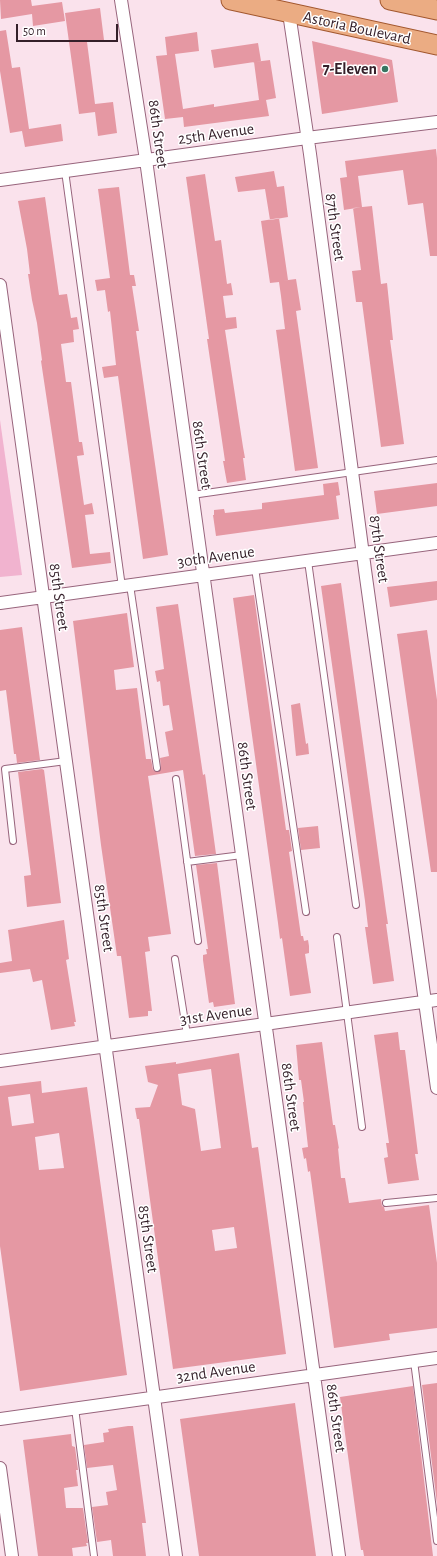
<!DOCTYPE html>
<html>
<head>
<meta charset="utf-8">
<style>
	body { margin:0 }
	#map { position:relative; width:437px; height:1556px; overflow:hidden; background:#fae2ec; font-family:"Alegreya Sans",sans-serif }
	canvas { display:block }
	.scale { position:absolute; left:16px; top:24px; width:102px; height:18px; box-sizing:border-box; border:2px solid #341f29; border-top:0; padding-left:5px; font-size:12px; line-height:14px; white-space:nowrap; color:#341f29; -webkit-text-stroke:3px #fff; paint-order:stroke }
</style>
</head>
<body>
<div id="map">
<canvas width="437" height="1556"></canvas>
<div class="scale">50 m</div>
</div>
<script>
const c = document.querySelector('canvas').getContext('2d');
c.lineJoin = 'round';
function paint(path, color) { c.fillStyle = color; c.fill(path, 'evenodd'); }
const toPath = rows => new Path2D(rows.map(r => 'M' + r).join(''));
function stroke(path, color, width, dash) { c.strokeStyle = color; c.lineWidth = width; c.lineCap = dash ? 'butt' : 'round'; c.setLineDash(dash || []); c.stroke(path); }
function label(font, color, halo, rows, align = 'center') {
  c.font = font + ' "Alegreya Sans",sans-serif'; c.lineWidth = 3; c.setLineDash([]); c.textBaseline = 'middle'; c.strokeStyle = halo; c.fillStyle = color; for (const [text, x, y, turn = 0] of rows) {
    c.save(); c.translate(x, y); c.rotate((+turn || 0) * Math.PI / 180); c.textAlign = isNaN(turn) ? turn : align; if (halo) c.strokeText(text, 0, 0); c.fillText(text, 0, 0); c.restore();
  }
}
paint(toPath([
	[0,420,22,575,0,577]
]), '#f1b3cf');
paint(toPath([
	[0,0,31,0,32,6,62,2,65,21,33,26,32,14,1,19],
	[100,8,104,40,87,42,95,104,113,102,117,133,98,136,95,112,79,114,65,13],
	[6,30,12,68,20,67,29,129,61,124,63,141,25,147,22,131,10,133,0,71,0,31],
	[197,32,199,51,175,54,183,109,214,104,214,107,259,100,254,62,270,60,276,98,266,100,269,116,184,127,183,117,165,119,156,56,167,55,165,37],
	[312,41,392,60,398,102,322,114],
	[258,43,261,61,214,68,211,50],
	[436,149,437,158,437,256,430,256,423,203,408,205,403,170,358,176,362,207,344,210,340,178,347,177,345,161],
	[274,171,277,187,284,186,288,217,270,220,265,189,238,192,235,177],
	[205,174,215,241,221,240,227,284,231,283,233,295,223,296,226,318,236,317,237,328,225,330,243,447,245,458,243,458,246,480,227,483,223,461,225,461,207,339,209,339,186,177],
	[119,187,130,275,134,275,136,286,132,286,139,331,136,331,168,555,143,559,118,376,104,378,102,367,116,365,110,311,108,312,105,290,97,291,95,280,110,278,98,189],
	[45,197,59,295,67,294,71,318,77,317,79,329,73,330,74,342,61,344,66,382,71,382,79,442,82,442,84,455,77,456,84,505,92,503,94,514,85,515,90,554,110,552,111,563,72,568,41,361,42,360,37,323,32,300,28,274,30,274,27,249,18,201],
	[372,206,381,284,387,283,393,340,390,340,404,444,381,447,362,302,356,302,352,271,361,270,353,208],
	[279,218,288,280,281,281,296,279,301,310,296,311,318,468,295,471,276,330,285,329,281,296,279,282,270,283,261,221],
	[338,482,340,495,336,496,339,519,216,536,213,515,214,515,214,510,224,509,225,513,262,509,262,503,324,495,323,484],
	[437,483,437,506,377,514,374,491],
	[437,581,437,600,390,607,387,587],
	[341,583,386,911,388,924,386,924,394,981,373,984,365,927,368,927,365,901,321,586],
	[254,595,286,830,289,830,292,851,289,852,301,936,303,936,304,941,308,940,309,946,309,953,305,954,311,993,290,996,282,938,280,939,278,923,233,598],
	[178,604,203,775,205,774,216,854,195,856,183,770,148,776,171,934,148,937,150,951,145,952,152,1011,148,1011,148,1016,129,1018,121,956,117,956,101,845,73,621,127,613,134,667,114,670,116,690,137,688,146,759,151,759,153,770,158,772,161,769,160,758,169,756,165,732,173,730,169,705,163,706,160,681,157,682,155,671,164,669,156,607],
	[22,627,40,760,17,763,16,754,14,754,6,690,0,691,0,630],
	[427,630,437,700,437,872,431,872,397,634],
	[300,703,306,744,308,743,309,754,296,756,291,705],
	[42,769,44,770,61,903,27,907,24,876,31,875,18,772],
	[318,826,320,848,301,850,298,828],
	[217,863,235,1004,214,1007,213,1002,209,1003,203,960,203,955,207,954,206,949,208,949,196,865],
	[64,920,69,959,66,960,76,1022,74,1022,75,1026,51,1030,42,980,33,982,30,969,0,973,0,963,12,961,8,930],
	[398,1032,400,1050,405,1050,418,1154,415,1154,419,1180,388,1184,384,1158,388,1157,386,1143,389,1143,374,1035],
	[322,1042,333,1125,335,1125,339,1149,338,1148,341,1178,345,1178,349,1203,381,1199,382,1206,384,1207,385,1211,429,1205,437,1263,437,1328,389,1334,390,1340,334,1348,310,1171,308,1172,306,1158,304,1159,302,1148,308,1147,303,1102,304,1102,301,1080,299,1080,296,1045],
	[239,1053,252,1148,258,1147,286,1354,173,1369,139,1119,137,1119,135,1108,150,1107,158,1085,148,1082,145,1066,176,1062,176,1064],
	[211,1069,221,1148,201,1151,195,1109,182,1105,178,1074],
	[234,1227,237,1248,215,1251,212,1230],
	[41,1081,42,1093,87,1087,127,1375,20,1391,0,1246,0,1086],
	[30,1094,34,1123,12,1126,8,1097],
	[59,1133,64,1168,39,1170,35,1137],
	[437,1383,437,1503,422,1385],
	[413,1386,433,1556,364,1556,363,1550,361,1550,359,1537,340,1397],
	[295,1403,316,1556,199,1556,180,1419],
	[128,1426,133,1426,135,1441,146,1523,142,1523,146,1556,113,1556,111,1540,97,1542,92,1507,108,1505,106,1492,117,1490,113,1465,87,1468,84,1445,104,1442,103,1433,109,1432,108,1429],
	[71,1434,72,1446,75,1447,78,1470,76,1470,78,1486,64,1488,66,1508,83,1508,88,1543,86,1543,87,1546,72,1548,73,1556,38,1556,23,1440]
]), '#e598a3');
const service = toPath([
	[65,171,122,587],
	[192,495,437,460],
	[308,561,356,905],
	[255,568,306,912],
	[130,585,157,768],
	[176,779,198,941],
	[13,841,5,769,66,761],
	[187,862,242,855],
	[337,937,362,1127],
	[175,959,187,1035],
	[386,1203,437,1198],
	[414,1361,437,1541],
	[75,1408,94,1556]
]);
const minor = toPath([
	[121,0,146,160,339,1556],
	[289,13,310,154,365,570,437,1088],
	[0,180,307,138,437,122],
	[0,285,176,1556],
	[0,603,437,543],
	[0,1061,437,1000],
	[0,1419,437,1358],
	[0,1468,12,1556]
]);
const primary = toPath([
	[231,0,437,45],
	[390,0,437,10]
]);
stroke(service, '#97647c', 8);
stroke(minor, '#97647c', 14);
stroke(primary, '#a2572e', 21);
stroke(service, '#fff', 6);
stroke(minor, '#fff', 12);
stroke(primary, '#ebac83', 19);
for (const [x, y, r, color] of [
	[385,69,4,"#377561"]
]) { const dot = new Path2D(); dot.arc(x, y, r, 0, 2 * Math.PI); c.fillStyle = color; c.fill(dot); stroke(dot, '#fff', 1.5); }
label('16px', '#341f29', '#fff', [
	["Astoria Boulevard",357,28,12],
	["86th Street",158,134,82],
	["25th Avenue",216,134,-8],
	["87th Street",335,227,82],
	["86th Street",202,455,82],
	["87th Street",379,549,82],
	["30th Avenue",216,557,-8],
	["85th Street",59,597,82],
	["86th Street",247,776,82],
	["85th Street",104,918,82],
	["31st Avenue",216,1015,-8],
	["86th Street",291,1097,82],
	["85th Street",148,1239,82],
	["32nd Avenue",216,1372,-8],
	["86th Street",336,1418,82]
]);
label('bold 16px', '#341f29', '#fff', [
	["7-Eleven",377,69]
], 'right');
</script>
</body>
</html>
